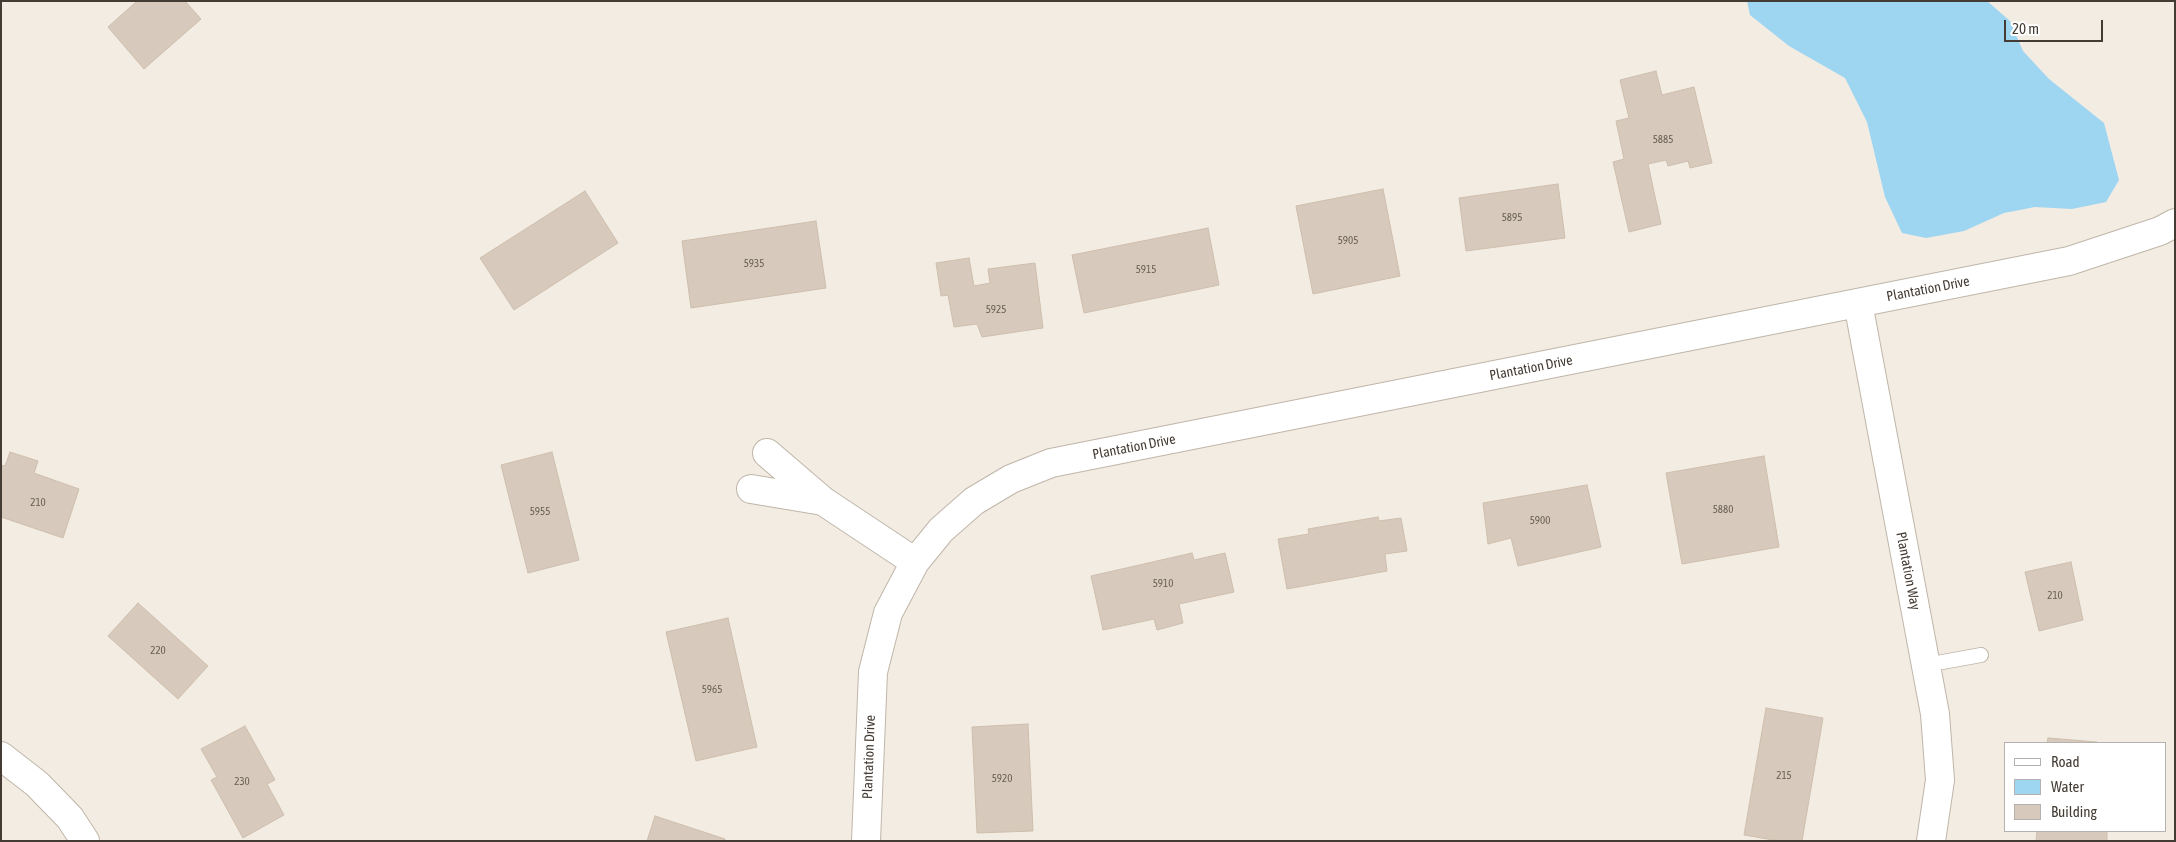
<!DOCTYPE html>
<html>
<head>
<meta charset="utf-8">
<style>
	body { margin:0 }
	#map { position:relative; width:2176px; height:842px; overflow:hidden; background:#f2ece3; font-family:"Asap Condensed",sans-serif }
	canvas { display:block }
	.frame { position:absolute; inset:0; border:2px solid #443c34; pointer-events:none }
	.legend { position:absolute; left:2004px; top:742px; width:162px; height:90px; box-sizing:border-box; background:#fff; border:1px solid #b4b1ae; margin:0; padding:6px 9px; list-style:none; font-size:15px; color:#443c34 }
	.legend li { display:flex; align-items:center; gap:10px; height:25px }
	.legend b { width:25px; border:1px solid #b4b1ae }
	.scale { position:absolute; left:2004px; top:20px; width:99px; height:22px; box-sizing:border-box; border:2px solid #443c34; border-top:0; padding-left:6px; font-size:15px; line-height:18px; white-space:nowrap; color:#443c34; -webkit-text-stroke:4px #fff; paint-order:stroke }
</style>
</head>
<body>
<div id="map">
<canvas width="2176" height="842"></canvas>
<div class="frame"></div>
<ul class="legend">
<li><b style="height:6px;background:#fff"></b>Road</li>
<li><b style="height:14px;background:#9ed5f1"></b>Water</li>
<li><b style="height:14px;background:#d7cabc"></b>Building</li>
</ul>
<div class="scale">20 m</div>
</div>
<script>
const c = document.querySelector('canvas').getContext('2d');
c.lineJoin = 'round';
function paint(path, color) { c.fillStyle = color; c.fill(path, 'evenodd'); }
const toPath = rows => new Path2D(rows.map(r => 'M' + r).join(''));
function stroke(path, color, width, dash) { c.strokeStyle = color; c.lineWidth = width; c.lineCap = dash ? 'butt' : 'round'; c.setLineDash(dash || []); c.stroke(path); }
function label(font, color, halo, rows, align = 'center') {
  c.font = font + ' "Asap Condensed",sans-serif'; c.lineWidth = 4; c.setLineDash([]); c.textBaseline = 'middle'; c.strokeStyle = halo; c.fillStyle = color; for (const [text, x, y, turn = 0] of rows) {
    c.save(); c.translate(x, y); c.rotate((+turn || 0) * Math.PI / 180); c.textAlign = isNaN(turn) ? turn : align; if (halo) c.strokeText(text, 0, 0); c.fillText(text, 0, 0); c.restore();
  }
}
paint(toPath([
	[1747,1,1987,1,2010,21,2023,51,2049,79,2104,123,2119,180,2106,202,2072,209,2035,207,2004,213,1964,231,1926,238,1902,233,1885,197,1867,122,1845,78,1789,46,1750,15]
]), '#9ed5f1');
const building = toPath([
	[137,1,185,1,201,19,144,69,108,27,137,1],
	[1656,71,1662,95,1694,87,1712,163,1690,168,1688,161,1668,166,1666,160,1648,164,1661,224,1629,232,1613,162,1624,159,1616,121,1629,118,1620,80,1656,71],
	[1558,184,1565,238,1466,251,1459,198,1558,184],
	[1383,189,1400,276,1313,294,1296,206,1383,189],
	[585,191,618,243,514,310,480,258,585,191],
	[816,221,826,288,691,308,682,241,816,221],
	[1208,228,1219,285,1084,313,1072,255,1208,228],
	[969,258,974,286,990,283,988,269,1035,263,1043,328,982,337,977,324,954,327,948,295,941,296,936,263,969,258],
	[10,452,38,461,34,473,79,489,63,538,1,517,1,465,5,466,10,452],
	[552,452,579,560,528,573,501,465,552,452],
	[1764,456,1779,547,1682,564,1666,473,1764,456],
	[1587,485,1601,547,1518,566,1511,538,1488,544,1483,503,1587,485],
	[1378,517,1379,521,1401,518,1407,551,1385,554,1387,571,1287,589,1278,539,1309,534,1308,529,1378,517],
	[1192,553,1194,560,1225,553,1234,592,1179,604,1183,623,1157,630,1154,619,1103,630,1091,576,1192,553],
	[2071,562,2083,620,2039,631,2025,572,2071,562],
	[138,603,208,666,178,699,108,636,138,603],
	[728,618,757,747,696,761,666,632,728,618],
	[1766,708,1823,718,1802,841,1779,841,1744,835,1766,708],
	[1028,724,1033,831,977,833,972,727,1028,724],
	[245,726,275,780,267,784,284,815,243,838,211,780,217,777,201,749,245,726],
	[2048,738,2097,742,2097,743,2047,743,2048,738],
	[655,816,725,839,724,841,647,841,655,816],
	[2037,831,2107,831,2107,841,2036,841,2037,831]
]);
paint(building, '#d7cabc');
stroke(building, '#cebeac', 1);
const service = toPath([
	[1926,665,1981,655]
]);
const minor = toPath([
	[1858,303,1935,714,1940,780,1931,841],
	[767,453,823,501,915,562],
	[751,489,823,501],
	[1,756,37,784,70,818,85,841],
	[866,841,873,672,888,613,915,562,941,530,974,501,1011,479,1051,463,2069,261,2160,231,2175,223]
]);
stroke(service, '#c0b6a9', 16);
stroke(minor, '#c0b6a9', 30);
stroke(service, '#fff', 14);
stroke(minor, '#fff', 28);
label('11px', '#696056', null, [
	["5885",1663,140],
	["5895",1512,218],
	["5905",1348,241],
	["5935",754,264],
	["5915",1146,270],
	["5925",996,310],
	["210",38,503],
	["5880",1723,510],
	["5955",540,512],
	["5900",1540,521],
	["5910",1163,584],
	["210",2055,596],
	["220",158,651],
	["5965",712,690],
	["215",1784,776],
	["5920",1002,779],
	["230",242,782]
]);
label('14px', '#443c34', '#fff', [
	["Plantation Drive",1928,289,-11],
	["Plantation Drive",1531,368,-11],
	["Plantation Drive",1134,447,-11],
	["Plantation Way",1908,571,79],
	["Plantation Drive",869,757,-88]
]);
</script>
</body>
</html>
